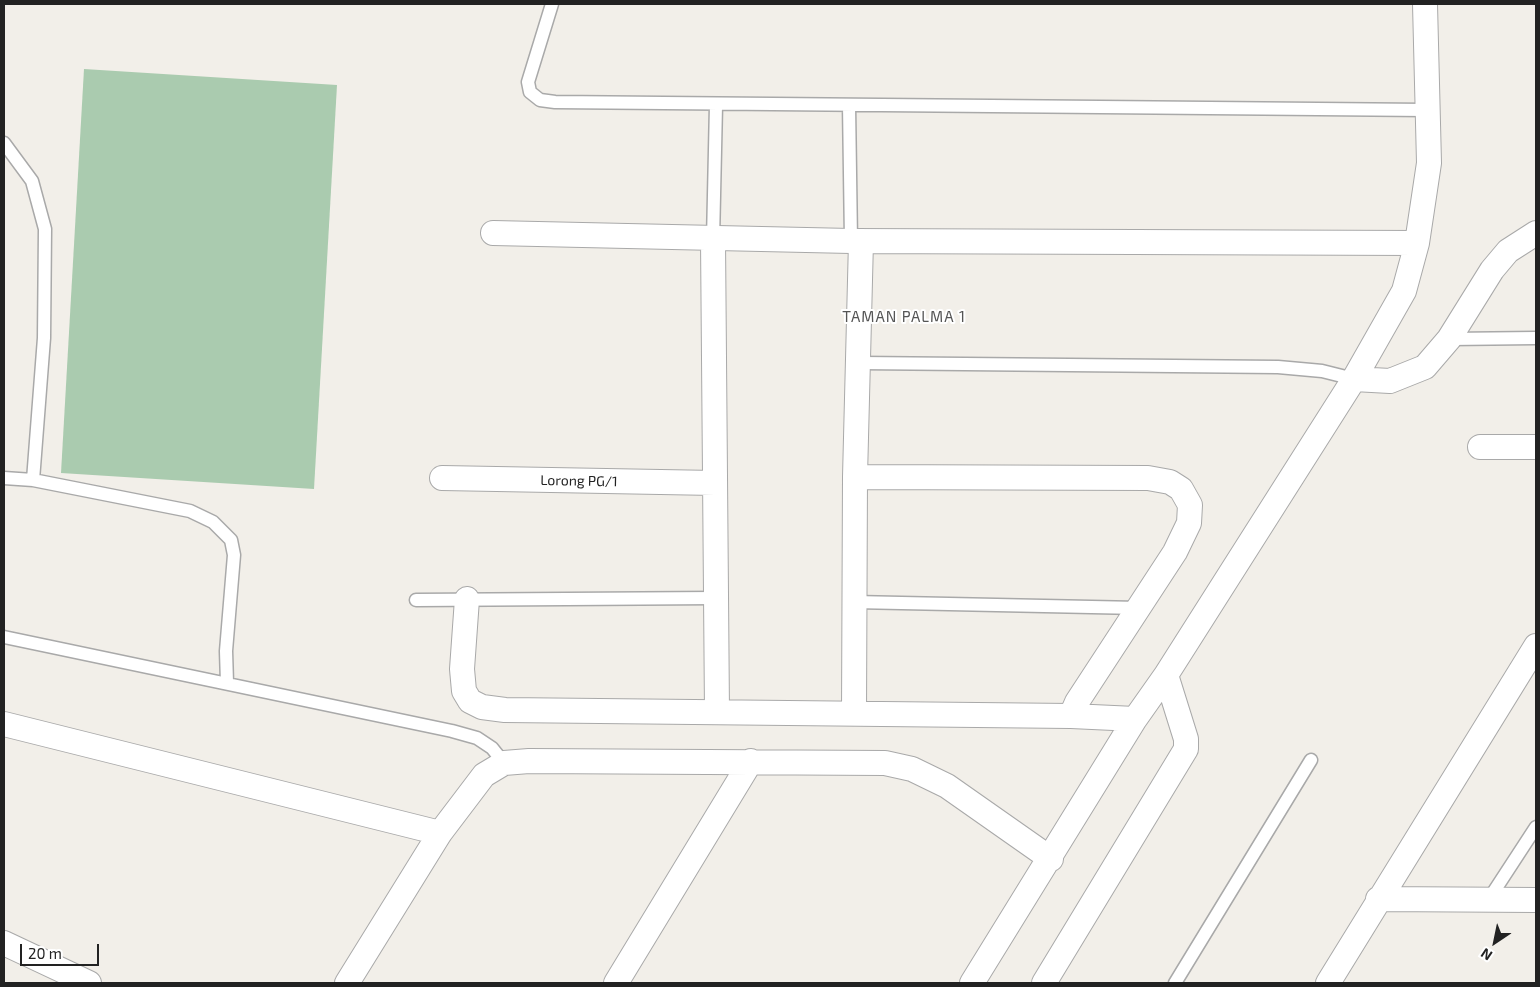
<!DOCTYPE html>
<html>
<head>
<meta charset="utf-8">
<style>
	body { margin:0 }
	#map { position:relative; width:1540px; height:987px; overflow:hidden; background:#f2efe9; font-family:"Exo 2",sans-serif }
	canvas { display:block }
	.frame { position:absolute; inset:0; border:5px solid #222; pointer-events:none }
	.north { position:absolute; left:1470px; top:917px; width:50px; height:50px; -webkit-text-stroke:4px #fff; paint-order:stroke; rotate:214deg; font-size:14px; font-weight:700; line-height:20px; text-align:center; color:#222 }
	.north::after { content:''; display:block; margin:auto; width:18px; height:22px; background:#222; clip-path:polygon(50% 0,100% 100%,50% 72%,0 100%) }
	.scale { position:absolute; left:20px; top:944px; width:79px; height:22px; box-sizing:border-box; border:2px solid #222; border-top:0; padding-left:6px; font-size:15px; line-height:18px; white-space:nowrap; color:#222; -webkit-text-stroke:4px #fff; paint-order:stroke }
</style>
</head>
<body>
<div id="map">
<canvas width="1540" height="987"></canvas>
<div class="frame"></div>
<div class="north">N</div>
<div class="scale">20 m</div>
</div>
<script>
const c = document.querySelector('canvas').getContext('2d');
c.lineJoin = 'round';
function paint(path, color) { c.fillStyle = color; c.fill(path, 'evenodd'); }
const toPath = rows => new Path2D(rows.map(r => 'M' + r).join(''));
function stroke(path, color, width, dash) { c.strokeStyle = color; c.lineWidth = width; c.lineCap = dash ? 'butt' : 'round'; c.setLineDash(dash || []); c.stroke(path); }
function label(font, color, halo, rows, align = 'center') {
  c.font = font + ' "Exo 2",sans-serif'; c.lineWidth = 4; c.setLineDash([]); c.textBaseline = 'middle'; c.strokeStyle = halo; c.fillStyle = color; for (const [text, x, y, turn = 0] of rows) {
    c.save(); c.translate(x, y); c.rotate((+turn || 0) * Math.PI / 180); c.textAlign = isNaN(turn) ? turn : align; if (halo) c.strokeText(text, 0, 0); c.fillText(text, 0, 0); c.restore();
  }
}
paint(toPath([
	[84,69,337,85,314,489,61,473]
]), '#aacbaf');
const service = toPath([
	[552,4,528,82,530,92,540,100,555,102,1427,110],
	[849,105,851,241],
	[4,143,32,181,45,229,44,338,33,480],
	[713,240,716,105],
	[1449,339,1536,338],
	[860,363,1278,367,1322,371,1354,379],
	[4,478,33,480,190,511,213,522,231,540,234,555,226,651,227,683],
	[416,600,716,598],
	[854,602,1139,608],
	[4,637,452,731,477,738,492,748,504,763],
	[1489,899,1536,827],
	[1175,983,1311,760]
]);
const minor = toPath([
	[493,233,851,241,1417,243],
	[713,240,717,712],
	[1354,379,1390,381,1425,367,1449,339,1492,270,1508,251,1536,233],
	[1480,447,1536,447],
	[855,477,1148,478,1170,482,1181,489,1190,505,1189,523,1175,552,1077,702,1071,716],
	[442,478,715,483],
	[467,599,462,669,464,691,470,701,482,707,505,710,1071,716,1135,719],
	[854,713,855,477,861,241],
	[4,724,440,833],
	[1378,899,1536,900],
	[4,943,89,983],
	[347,983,440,833,484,775,504,763,529,761,885,763,912,769,947,786,1051,859],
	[616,983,751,761],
	[972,983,1135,719,1166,675,1354,379,1404,291,1417,243,1429,163,1425,4],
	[1044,983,1186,749,1186,739,1166,675],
	[1328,983,1536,646]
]);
stroke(service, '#a9a9a9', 15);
stroke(minor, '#a9a9a9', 26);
stroke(service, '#fff', 12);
stroke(minor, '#fff', 24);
label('14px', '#222', '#fff', [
	["Lorong PG/1",579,481,1]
]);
c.letterSpacing = '1px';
label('15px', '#555', '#fff', [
	["TAMAN PALMA 1",904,317]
]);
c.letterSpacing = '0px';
</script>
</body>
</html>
